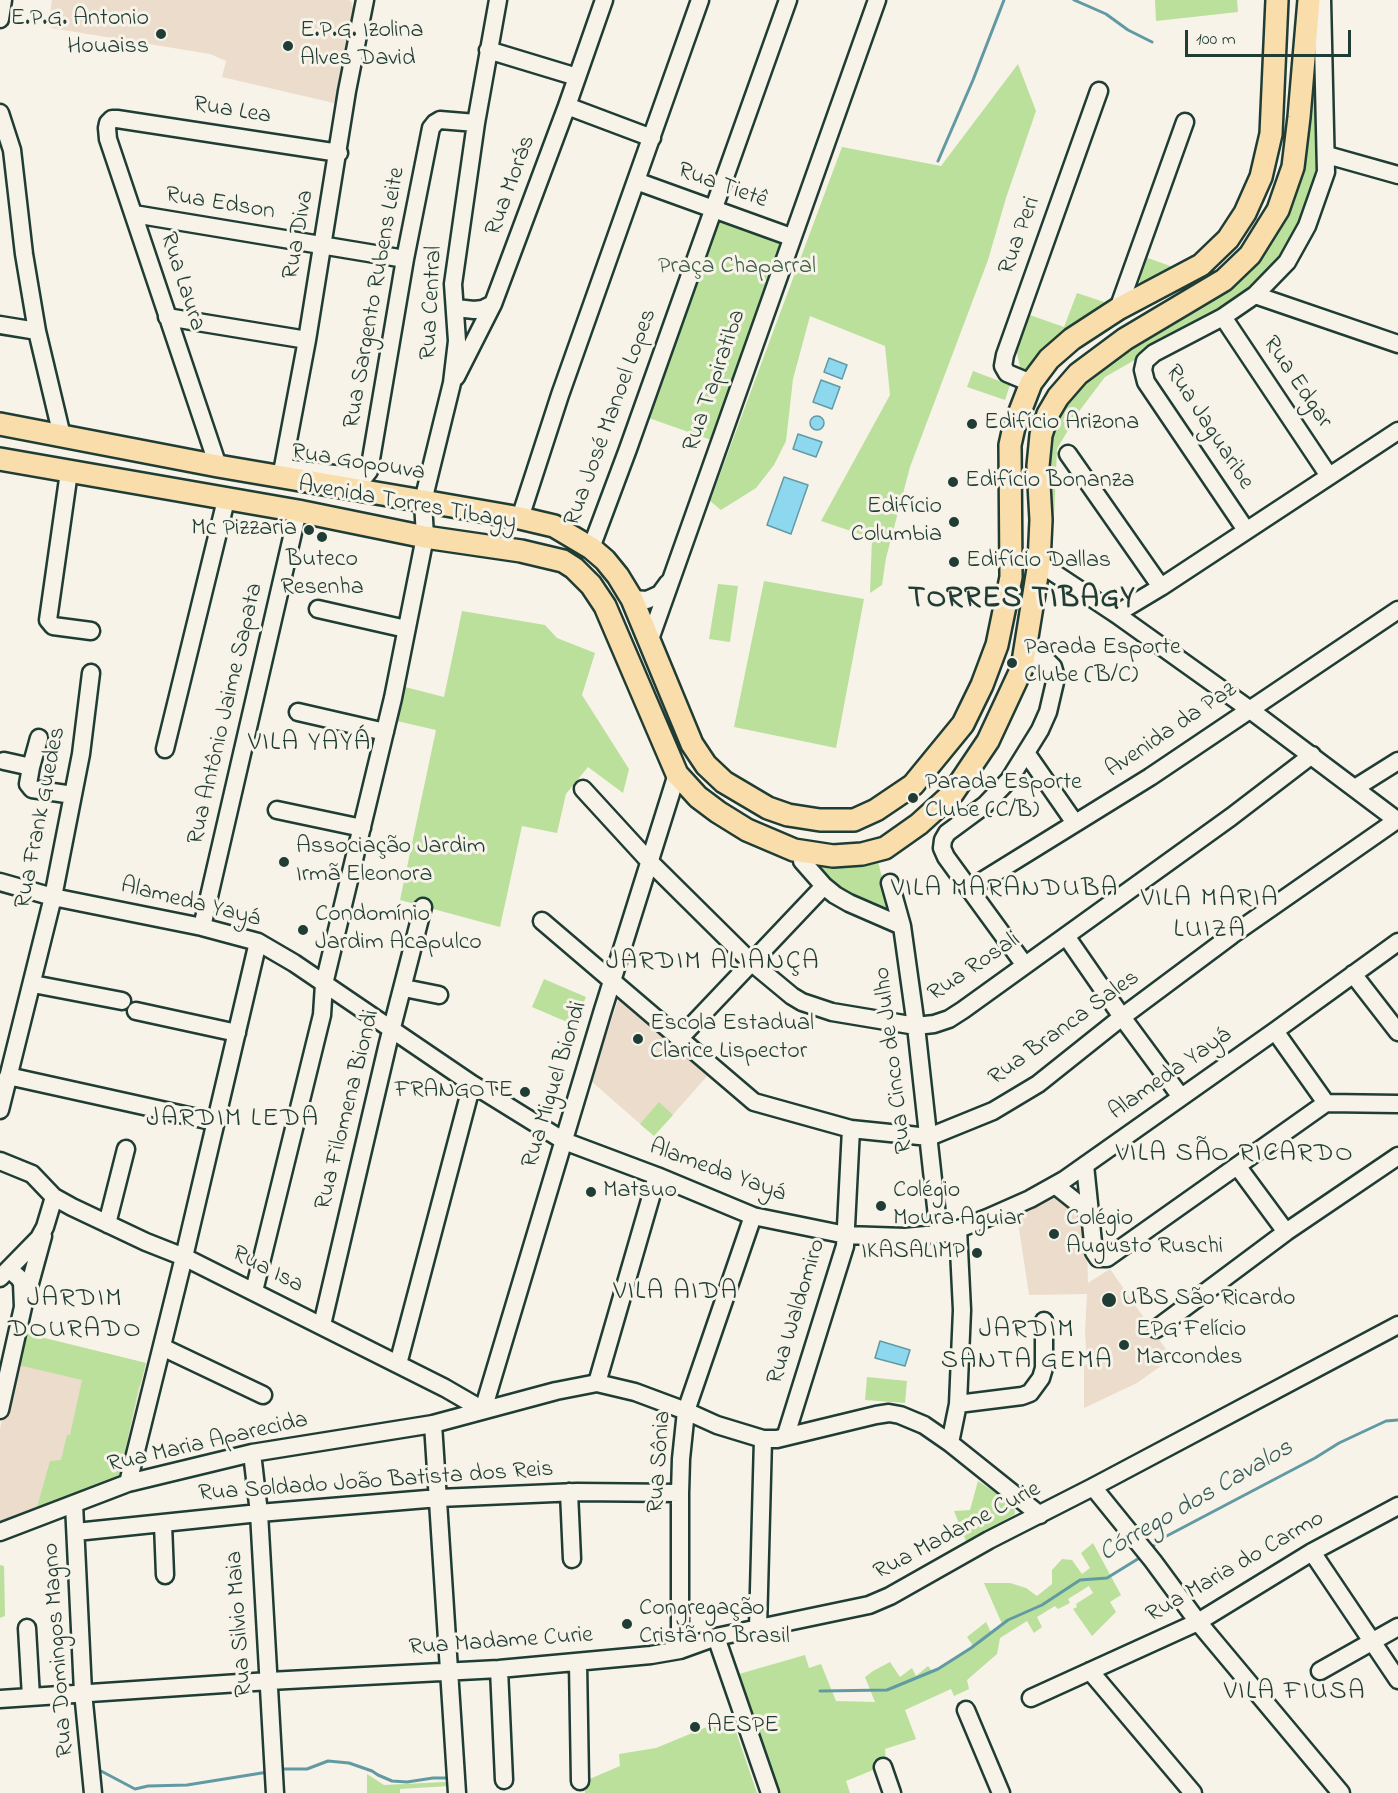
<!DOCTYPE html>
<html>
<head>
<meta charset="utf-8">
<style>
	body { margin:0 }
	#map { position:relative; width:1398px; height:1793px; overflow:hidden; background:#f7f3e8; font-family:"Indie Flower",sans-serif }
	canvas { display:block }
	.scale { position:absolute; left:1185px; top:30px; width:166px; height:27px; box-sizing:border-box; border:3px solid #1f3d34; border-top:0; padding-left:8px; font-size:18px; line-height:21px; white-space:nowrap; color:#1f3d34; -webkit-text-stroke:4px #f7f3e8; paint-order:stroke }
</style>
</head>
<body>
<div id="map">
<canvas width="1398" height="1793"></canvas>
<div class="scale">100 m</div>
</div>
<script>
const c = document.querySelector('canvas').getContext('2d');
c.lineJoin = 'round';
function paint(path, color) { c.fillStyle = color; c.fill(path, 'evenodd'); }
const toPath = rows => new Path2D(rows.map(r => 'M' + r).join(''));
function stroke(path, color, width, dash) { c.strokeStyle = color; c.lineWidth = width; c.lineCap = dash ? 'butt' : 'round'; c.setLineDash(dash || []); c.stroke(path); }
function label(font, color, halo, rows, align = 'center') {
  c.font = font + ' "Indie Flower",sans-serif'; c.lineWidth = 6; c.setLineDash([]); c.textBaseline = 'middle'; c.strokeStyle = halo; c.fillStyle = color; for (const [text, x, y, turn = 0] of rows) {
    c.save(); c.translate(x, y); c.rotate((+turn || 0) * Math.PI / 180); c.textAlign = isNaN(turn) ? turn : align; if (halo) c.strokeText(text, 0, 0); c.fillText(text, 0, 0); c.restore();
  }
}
paint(toPath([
	[52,0,348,0,351,1,354,12,337,101,334,103,222,77,226,61,210,54,51,28,50,15],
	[625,997,709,1074,654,1136,591,1081,617,1003,620,998],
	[1057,1192,1086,1215,1088,1283,1110,1269,1172,1358,1137,1383,1084,1408,1084,1365,1087,1364,1085,1332,1087,1294,1029,1295,1017,1215],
	[20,1332,146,1363,119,1478,0,1526,0,1429]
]), '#ecdccb');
paint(toPath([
	[1155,0,1237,0,1238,12,1156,21],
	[1315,0,1321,167,1311,203,1289,249,1238,301,1105,377,1080,410,1057,449,1054,516,1043,522,1040,467,1059,398,1225,281,1279,211],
	[1018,64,1036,111,1006,198,988,260,910,467,886,558,882,585,870,593,872,538,821,521,890,395,885,346,810,316,793,379,786,441,774,465,756,488,721,510,710,501,842,147,941,166],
	[718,217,784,241,711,440,646,417],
	[1145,257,1173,267,1143,286,1140,283,1139,275],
	[1077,293,1107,303,1072,328,1030,372,1020,367,1016,349,1027,314,1064,327],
	[973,371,1010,385,1005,400,967,387],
	[764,581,864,599,836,748,734,727],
	[718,584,738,586,730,642,709,639],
	[462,611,545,625,557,638,595,653,582,695,629,769,623,793,588,767,566,794,557,833,522,826,500,927,400,900,436,730,397,721,405,687,444,697],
	[806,854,877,858,893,919,830,887],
	[544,979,586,997,574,1025,532,1007],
	[659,1102,673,1115,654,1136,640,1124],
	[20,1332,146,1363,140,1386,139,1386,119,1478,36,1511,50,1461,61,1460,67,1435,70,1435,82,1380,14,1364],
	[867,1377,907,1381,905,1403,865,1400],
	[978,1481,1014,1505,1015,1514,967,1544,954,1511,970,1510],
	[1093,1543,1121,1595,1110,1602,1116,1612,1092,1636,1073,1609,1077,1607,1076,1604,1093,1593,1089,1586,1068,1599,1070,1603,1058,1609,1055,1606,1037,1617,1042,1627,1034,1633,1027,1621,1000,1638,997,1654,967,1680,969,1689,954,1696,951,1689,905,1710,916,1739,885,1749,886,1760,873,1770,846,1781,850,1793,779,1793,739,1674,805,1655,809,1668,821,1664,836,1701,875,1702,865,1677,873,1671,890,1662,900,1677,912,1668,916,1676,928,1666,933,1672,974,1647,967,1637,986,1622,991,1632,1003,1626,984,1583,1010,1583,1026,1588,1037,1596,1052,1584,1052,1570,1062,1559,1072,1560,1082,1574,1090,1568,1081,1553],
	[0,1565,4,1566,5,1616,0,1618],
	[731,1717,757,1793,585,1793,585,1781,620,1766,619,1754,656,1748],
	[367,1774,384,1785,444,1782,450,1783,450,1786,400,1789,400,1793,367,1793]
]), '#bae09b');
const water = toPath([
	[829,358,847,365,842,379,824,372,829,358],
	[821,380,840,387,832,409,813,402,821,380],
	'810 423a7 7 0 1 1 14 0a7 7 0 1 1-14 0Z',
	[798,434,822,442,816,457,793,449,798,434],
	[784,477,808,485,791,534,767,525,784,477],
	[880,1341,910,1350,905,1366,875,1358,880,1341]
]);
paint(water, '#8ed8ef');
stroke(water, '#629aa4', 1.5);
stroke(toPath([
	[1074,0,1106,14,1128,30,1152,42],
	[938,161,973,80,1004,0],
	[1151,1548,1161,1539,1315,1458,1339,1443,1386,1421,1398,1420],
	[820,1691,887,1690,938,1669,971,1648,1008,1620,1042,1605,1080,1580,1107,1578,1141,1557],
	[280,1769,307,1769,328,1761,349,1763,372,1771,378,1775,392,1781,407,1782,433,1778,449,1778],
	[101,1771,135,1789,148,1786,187,1785,268,1772]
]), '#629aa4', 3);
const minor = toPath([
	[0,19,3,0],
	[488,50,577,77],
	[567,106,652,138],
	[0,113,12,150,24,254,37,331,62,436],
	[1327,155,1398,175],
	[636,181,791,237],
	[134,214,405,259],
	[1255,295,1398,344],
	[456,308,474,310,483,309,493,304],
	[1118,309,1185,122],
	[167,317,307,340],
	[1223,317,1329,476],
	[0,325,37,331],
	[456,377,493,304,567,106,604,0],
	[1031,383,1007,373,1003,366,1005,355,1099,91],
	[1068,454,1161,587],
	[218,466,108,139,107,128,108,123,112,119,117,119,339,153],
	[293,469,359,477,365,476,369,471,405,259,431,128,435,123,440,120,476,123],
	[69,472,48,620,53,626,91,631],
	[277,477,283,467,307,340,347,91,365,0],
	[520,518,560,395,700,0],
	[1246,530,1146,382,1143,370,1145,361,1154,353,1223,317,1255,295,1287,262,1307,226,1326,172,1322,0],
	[591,548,628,449,788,0],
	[1039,563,1116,614,1249,709,1398,821],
	[632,599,647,600,660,594,668,583],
	[318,609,406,629],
	[1116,614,1161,587,1398,431],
	[649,642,877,0],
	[298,712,385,732],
	[165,749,226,500],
	[1027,754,1075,823],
	[4,761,31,767,28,784,32,789,73,795],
	[31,767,39,738],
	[1355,788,1398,761],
	[583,789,649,861,751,962,792,996,802,1002,832,1012,916,1026,934,1024,949,1019,963,1010,1231,817,1312,755],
	[277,810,362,828],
	[802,861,824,886,835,895,849,903,902,926],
	[0,882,53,897,202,927,258,942,294,963,472,1084,564,1141,657,1176,753,1216,846,1235,905,1237,948,1233,987,1218,1030,1199,1064,1180,1275,1031,1398,942],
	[890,883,902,926,916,1026,939,1234],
	[969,889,1150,777,1398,610],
	[542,921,754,1102,851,1129,929,1137,993,1111,1038,1084,1122,1017,1232,935,1397,820],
	[202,927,298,511],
	[1066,936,1122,1017,1181,1097],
	[1024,964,946,857,942,848,943,840,947,833,985,805,1009,780,1040,730,1048,712,1055,682,1055,674,1053,667,1048,662,1026,653],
	[1353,974,1398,1032],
	[33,984,122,1001],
	[404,988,439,995],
	[136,1011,237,1033],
	[1275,1031,1326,1103],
	[679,1039,824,886],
	[8,1076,216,1122],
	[0,1110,53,897,81,754,91,673],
	[0,1161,32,1174,54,1197,72,1207,146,1242,184,1257,445,1388,483,1410,602,1013,677,774],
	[1085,1165,1094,1252,1098,1258,1107,1258,1326,1103,1398,1104],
	[1238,1167,1286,1232],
	[1055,1185,1090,1213],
	[107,1224,126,1149],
	[0,1278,39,1238,45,1227,54,1197],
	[254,1291,322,1015,324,984,393,698,425,537,423,501,452,383,457,341,453,284,476,123,498,0],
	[26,1298,43,1236],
	[322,1325,388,1043,423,907],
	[1156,1329,1286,1232,1398,1156],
	[162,1347,263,1395],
	[398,1364,472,1084],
	[597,1383,657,1176],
	[958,1404,1022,1396,1030,1393,1041,1378,1044,1368,1044,1321],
	[0,1410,23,1307,22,1283,19,1278,9,1269],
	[433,1424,457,1793],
	[786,1435,845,1246,851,1129],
	[950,1443,958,1404,962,1310,958,1229],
	[252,1453,259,1513,275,1793],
	[128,1483,184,1257,258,942],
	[1093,1487,1153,1561,1198,1622,1341,1793],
	[569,1492,572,1559],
	[74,1504,83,1692,93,1793],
	[163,1524,165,1575],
	[0,1532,128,1483,252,1453,433,1424,556,1391,597,1383,635,1392,686,1411,717,1425,763,1439,777,1439,876,1415,889,1413,900,1415,924,1425,950,1443,1040,1515],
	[76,1532,259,1513,439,1498,577,1492,680,1493],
	[1312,1552,1398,1680],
	[27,1628,31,1697],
	[758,1628,763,1439],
	[716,1637,770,1793],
	[680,1650,680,1493,681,1459,686,1411,753,1216],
	[578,1663,580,1781],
	[499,1669,504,1780],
	[1090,1671,1193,1793],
	[1320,1671,1398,1627],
	[1031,1698,1198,1622,1312,1552,1398,1506],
	[0,1699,269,1681,499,1669,651,1655,680,1650,716,1637,869,1605,890,1596,989,1540,1093,1487,1398,1325],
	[966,1710,1001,1793],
	[883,1767,892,1793]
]);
const major = toPath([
	[0,424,218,466,423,501,520,518,554,526,591,548,605,560,618,576,632,599,692,744,706,765,724,782,768,808,788,815,820,820,854,820,876,810,913,785,963,724,982,685,997,645,1011,577,1010,445,1014,427,1031,383,1049,359,1072,339,1118,309,1201,265,1228,239,1245,213,1261,177,1271,134,1277,0],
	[0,459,298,511,425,537,521,551,563,561,574,568,591,585,605,606,677,774,698,797,718,812,747,830,794,850,833,856,862,854,885,848,919,824,953,793,988,741,1022,668,1039,563,1041,520,1038,466,1041,435,1048,414,1058,397,1078,374,1125,339,1224,280,1250,255,1278,210,1293,167,1299,117,1309,0]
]);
stroke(minor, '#1f3d34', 21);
stroke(major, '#1f3d34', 26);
stroke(minor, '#f7f3e8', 16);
stroke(major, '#f9deab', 21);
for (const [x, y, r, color] of [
	[161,34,6,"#1f3d34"],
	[288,46,6,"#1f3d34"],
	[972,424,6,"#1f3d34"],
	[953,482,6,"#1f3d34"],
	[954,522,6,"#1f3d34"],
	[309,530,6,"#1f3d34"],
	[322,537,6,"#1f3d34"],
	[954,562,6,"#1f3d34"],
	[1012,663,6,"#1f3d34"],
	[913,798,6,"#1f3d34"],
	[284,862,6,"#1f3d34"],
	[303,930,6,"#1f3d34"],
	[638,1039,6,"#1f3d34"],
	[525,1092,6,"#1f3d34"],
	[591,1192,6,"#1f3d34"],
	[881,1206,6,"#1f3d34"],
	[1054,1234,6,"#1f3d34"],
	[977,1253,6,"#1f3d34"],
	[1109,1300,8,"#1f3d34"],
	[1124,1345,6,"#1f3d34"],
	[627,1624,6,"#1f3d34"],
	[695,1727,6,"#1f3d34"]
]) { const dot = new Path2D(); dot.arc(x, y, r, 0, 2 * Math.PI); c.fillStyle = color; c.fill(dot); stroke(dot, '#f7f3e8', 2); }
label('24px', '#1f3d34', '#f7f3e8', [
	["E.P.G. Antonio",149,20,"right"],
	["Houaiss",149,48,"right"],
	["E.P.G. Izolina",300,32],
	["Alves David",300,60],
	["Edifício Arizona",984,424],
	["Edifício Bonanza",965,482],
	["Edifício",942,508,"right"],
	["Columbia",942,536,"right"],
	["Mc Pizzaria",297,530,"right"],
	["Buteco",322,561,"center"],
	["Resenha",322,589,"center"],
	["Edifício Dallas",966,562],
	["Parada Esporte",1024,649],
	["Clube (B/C)",1024,677],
	["Parada Esporte",925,784],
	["Clube (C/B)",925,812],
	["Associação Jardim",296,848],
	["Irmã Eleonora",296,876],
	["Condomínio",315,916],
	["Jardim Acapulco",315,944],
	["Escola Estadual",650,1025],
	["Clarice Lispector",650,1053],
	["FRANGOTE",513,1092,"right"],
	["Matsuo",603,1192],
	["Colégio",893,1192],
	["Moura Aguiar",893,1220],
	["Colégio",1066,1220],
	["Augusto Ruschi",1066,1248],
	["IKASALIMP",965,1253,"right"],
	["UBS São Ricardo",1122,1300],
	["EPG Felício",1136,1331],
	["Marcondes",1136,1359],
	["Congregação",639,1610],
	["Cristã no Brasil",639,1638],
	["AESPE",707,1727]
], 'left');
label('24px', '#1f3d34', '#f7f3e8', [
	["Rua Lea",232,112,9],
	["Rua Morás",512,186,-70],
	["Rua Tietê",722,187,20],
	["Rua Edson",220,205,9],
	["Rua Diva",300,235,-80],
	["Rua Peri",1021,236,-70],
	["Rua Laura",181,282,72],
	["Rua Sargento Rubens Leite",376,298,-80],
	["Rua Central",433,303,-87],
	["Rua Tapiratiba",716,381,-71],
	["Rua Edgar",1296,383,56],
	["Rua José Manoel Lopes",612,418,-70],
	["Rua Jaguaribe",1208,428,57],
	["Rua Gopouva",358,464,9],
	["Avenida Torres Tibagy",407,505,10],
	["Rua Antônio Jaime Sapata",227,714,-77],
	["Avenida da Paz",1172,731,-34],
	["Rua Frank Guedes",42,818,-79],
	["Alameda Yayá",190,904,14],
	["Rua Rosali",975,968,-34],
	["Rua Branca Sales",1065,1029,-36],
	["Rua Cinco de Julho",895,1060,-97],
	["Alameda Yayá",1171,1075,-35],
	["Rua Miguel Biondi",556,1085,-73],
	["Rua Filomena Biondi",349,1110,-76],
	["Alameda Yayá",717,1172,20],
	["Rua Isa",267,1271,27],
	["Rua Waldomiro",798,1312,-73],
	["Rua Maria Aparecida",208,1444,-13],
	["Rua Sônia",661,1462,-86],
	["Rua Soldado João Batista dos Reis",376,1483,-4],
	["Rua Madame Curie",958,1532,-28],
	["Rua Maria do Carmo",1236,1568,-30],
	["Rua Silvio Maia",241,1624,-94],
	["Rua Madame Curie",501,1643,-4],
	["Rua Domingos Magno",60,1650,-94]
]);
label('24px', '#3e5e49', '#f7f3e8', [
	["Praça Chaparral",737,268]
]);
label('italic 26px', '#355c59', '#f7f3e8', [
	["Córrego dos Cavalos",1197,1502,-30]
]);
c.letterSpacing = '1.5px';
label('27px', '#1f3d34', '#f7f3e8', [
	["VILA YAYÁ",310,745],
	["VILA MARANDUBA",1005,891],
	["VILA MARIA",1210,901],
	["LUIZA",1210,932],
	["JARDIM ALIANÇA",713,964],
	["JARDIM LEDA",233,1121],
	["VILA SÃO RICARDO",1235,1156],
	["VILA AIDA",676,1294],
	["JARDIM",75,1301],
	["DOURADO",75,1332],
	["JARDIM",1027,1332],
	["SANTA GEMA",1027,1363],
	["VILA FIUSA",1295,1694]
]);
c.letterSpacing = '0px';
c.letterSpacing = '1.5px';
label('bold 30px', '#1f3d34', '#f7f3e8', [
	["TORRES TIBAGY",1022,601]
]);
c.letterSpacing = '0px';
</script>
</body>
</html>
